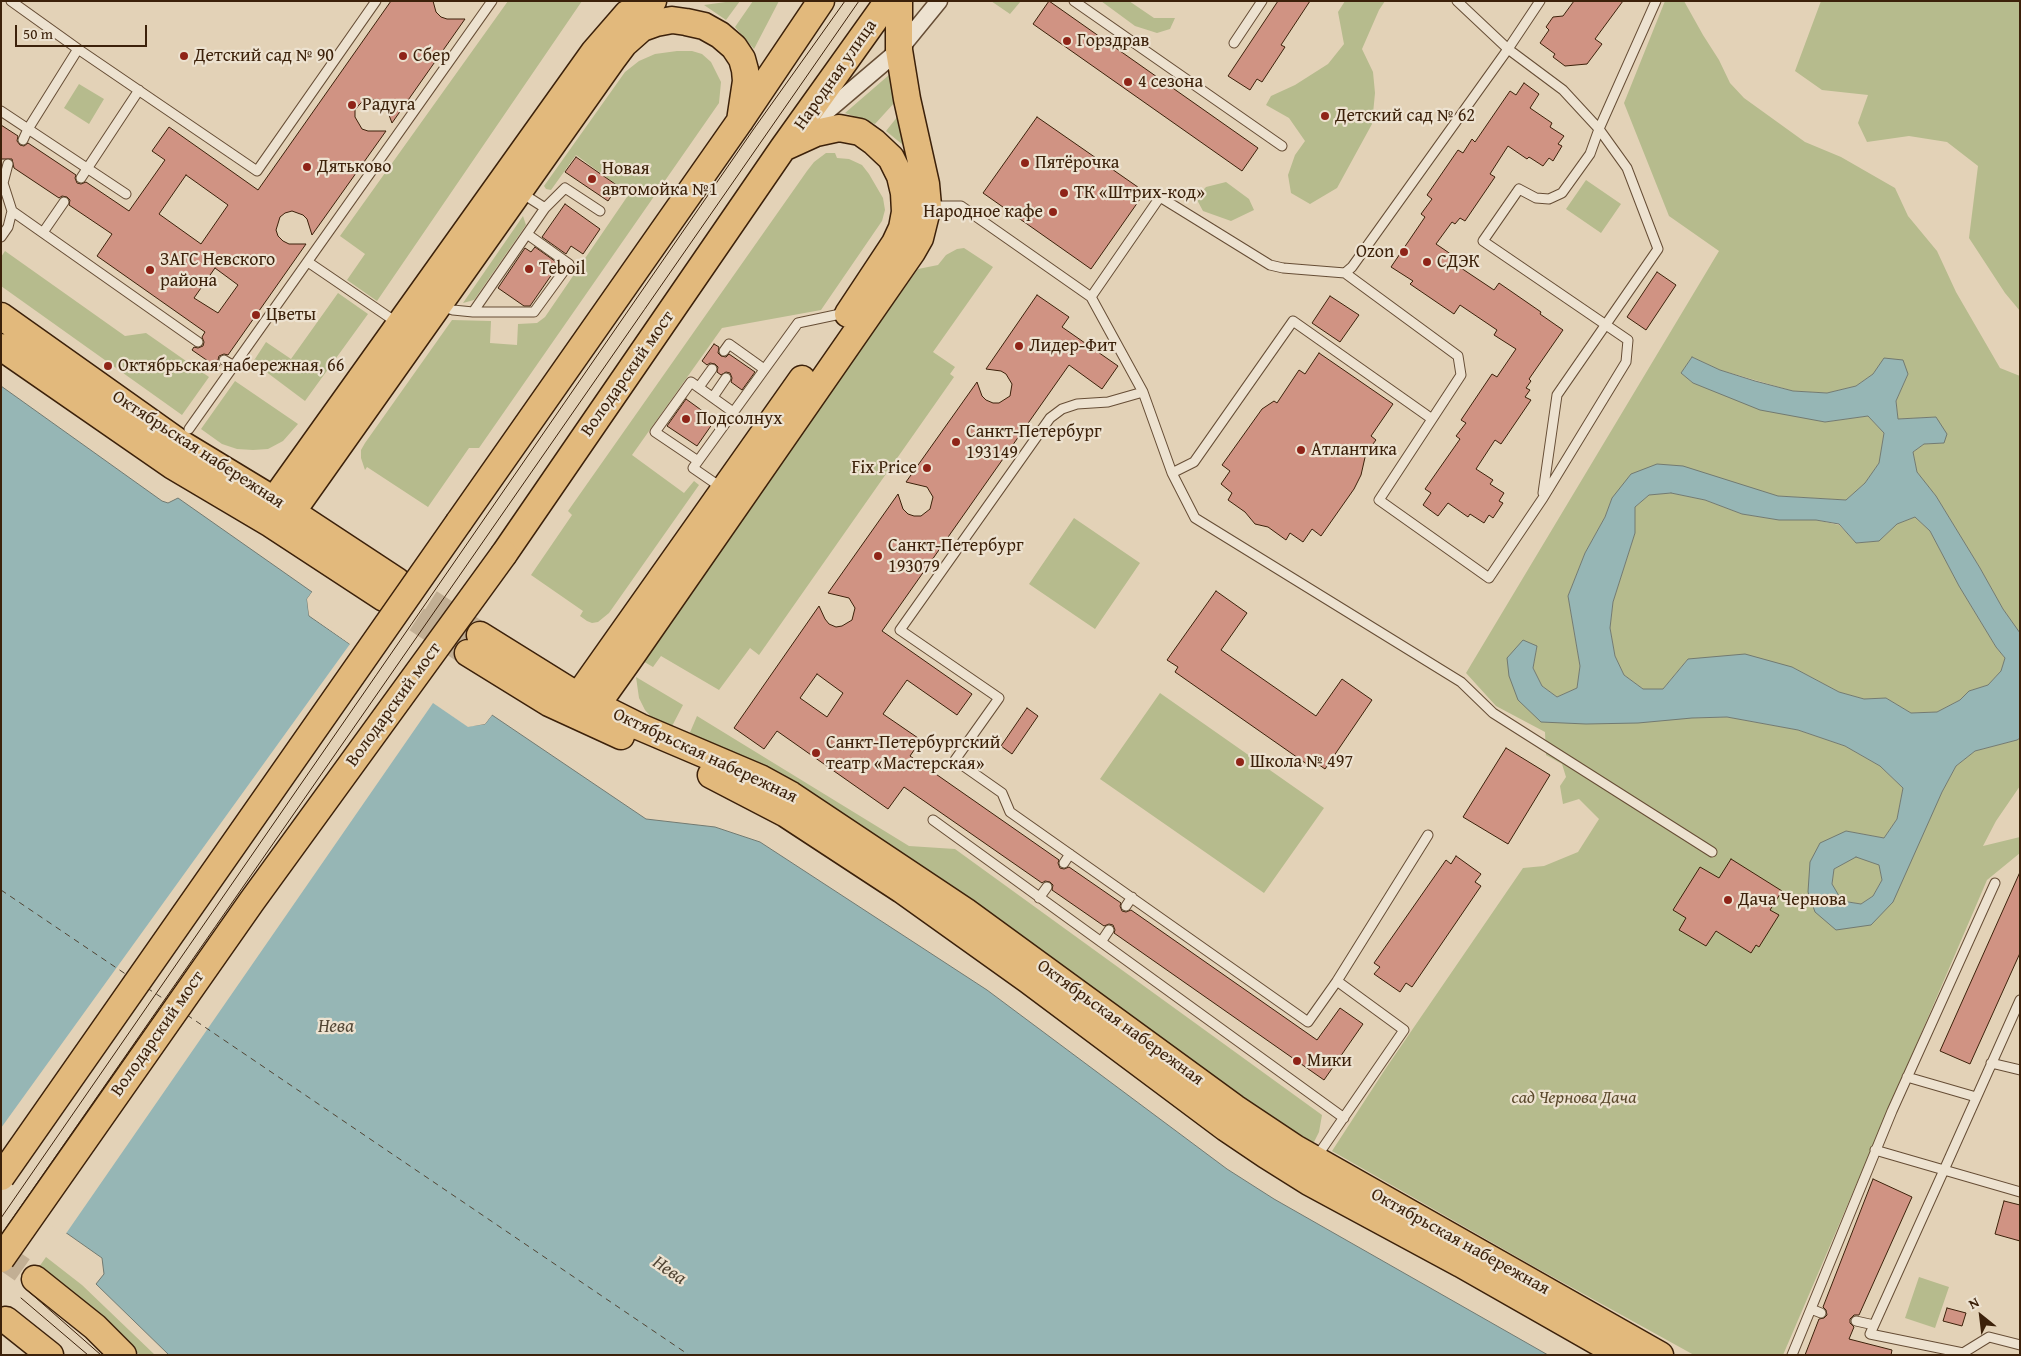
<!DOCTYPE html>
<html>
<head>
<meta charset="utf-8">
<style>
	body { margin:0 }
	#map { position:relative; width:2021px; height:1356px; overflow:hidden; background:#e3d2b7; font-family:"Gentium Book Plus",serif }
	canvas { display:block }
	.frame { position:absolute; inset:0; border:2px solid #3c210a; pointer-events:none }
	.north { position:absolute; left:1956px; top:1291px; width:50px; height:50px; -webkit-text-stroke:4px #ede2d0; paint-order:stroke; rotate:331deg; font-size:14px; font-weight:700; line-height:20px; text-align:center; color:#3c210a }
	.north::after { content:''; display:block; margin:auto; width:18px; height:22px; background:#3c210a; clip-path:polygon(50% 0,100% 100%,50% 72%,0 100%) }
	.scale { position:absolute; left:15px; top:25px; width:132px; height:22px; box-sizing:border-box; border:2px solid #3c210a; border-top:0; padding-left:6px; font-size:15px; line-height:18px; white-space:nowrap; color:#3c210a; -webkit-text-stroke:4px #ede2d0; paint-order:stroke }
</style>
</head>
<body>
<div id="map">
<canvas width="2021" height="1356"></canvas>
<div class="frame"></div>
<div class="north">N</div>
<div class="scale">50 m</div>
</div>
<script>
const c = document.querySelector('canvas').getContext('2d');
c.lineJoin = 'round';
function paint(path, color) { c.fillStyle = color; c.fill(path, 'evenodd'); }
const toPath = rows => new Path2D(rows.map(r => 'M' + r).join(''));
function stroke(path, color, width, dash) { c.strokeStyle = color; c.lineWidth = width; c.lineCap = dash ? 'butt' : 'round'; c.setLineDash(dash || []); c.stroke(path); }
function label(font, color, halo, rows, align = 'center') {
  c.font = font + ' "Gentium Book Plus",serif'; c.lineWidth = 4.5; c.setLineDash([]); c.textBaseline = 'middle'; c.strokeStyle = halo; c.fillStyle = color; for (const [text, x, y, turn = 0] of rows) {
    c.save(); c.translate(x, y); c.rotate((+turn || 0) * Math.PI / 180); c.textAlign = isNaN(turn) ? turn : align; if (halo) c.strokeText(text, 0, 0); c.fillText(text, 0, 0); c.restore();
  }
}
paint(toPath([
	[508,1,582,1,377,301,347,280,365,254,340,236],
	[733,1,740,1,726,20,704,5],
	[753,1,779,1,754,49,735,27],
	[991,1,1021,1,1010,14],
	[1101,1,1129,1,1154,18,1175,18,1170,29,1157,33,1135,26],
	[1345,1,1385,1,1379,10,1362,49,1373,72,1375,93,1372,124,1337,188,1310,204,1291,193,1288,175,1295,155,1305,141,1289,118,1266,105,1271,96,1295,85,1328,64,1344,44,1338,12],
	[1665,1,1684,1,1703,35,1719,60,1730,83,1744,98,1805,142,1841,157,1895,188,1908,216,1937,251,1956,292,2000,368,2020,376,2020,633,2003,609,1980,568,1936,496,1917,473,1913,452,1924,444,1944,443,1936,417,1898,419,1896,401,1908,374,1884,359,1873,374,1856,386,1827,393,1793,391,1720,370,1692,357,1681,373,1693,383,1723,394,1825,422,1868,416,1884,433,1879,463,1865,483,1846,500,1778,496,1744,487,1612,498,1605,517,1585,553,1568,596,1580,666,1577,688,1557,697,1542,686,1533,668,1537,646,1518,700,1692,718,1727,717,1798,730,1845,746,1880,766,1903,788,1897,819,1884,838,1846,831,1808,892,1870,925,1956,766,1975,751,2017,740,2020,738,2020,786,1996,821,1983,846,2020,837,2020,853,1987,880,1783,1355,1694,1355,1533,1266,1332,1151,1386,1068,1523,868,1544,866,1578,852,1599,819,1579,799,1563,804,1560,786,1566,777,1562,764,1546,755,1545,732,1496,706,1466,673,1719,251,1669,216,1624,103],
	[1821,1,2020,1,2020,311,2005,293,1969,238,1978,166,1947,142,1909,136,1867,142,1858,123,1868,95,1822,90,1795,71],
	[677,51,692,51,702,54,711,62,721,82,719,103,479,448,469,448,428,507,367,467,365,470,361,458,361,450,365,443,452,320,491,321,490,343,517,345,518,324,537,323,545,317,629,194,576,155,551,190,546,189,544,186,625,72,639,61,655,54],
	[889,75,895,102,875,124,845,113],
	[79,84,104,99,89,124,64,108],
	[898,116,904,144,903,145,886,131],
	[826,153,835,153,837,158,849,159,862,165,869,174,883,198,885,210,882,221,821,310,722,328,632,455,684,493,694,481,699,485,609,613,598,622,592,623,587,621,580,616,583,611,531,575,572,515,568,511,807,171,814,162],
	[1586,180,1621,204,1601,233,1566,209],
	[1226,182,1249,199,1254,210,1231,221,1203,211,1196,198,1206,187],
	[523,216,526,225,474,300,463,303],
	[964,248,993,267,933,352,955,367,950,374,954,377,759,655,750,648,719,690,661,656,653,667,641,660,647,649,918,269,938,265,946,255,957,249],
	[5,251,125,336,146,333,209,377,182,415,1,286,1,257],
	[338,293,368,314,305,401,253,362,266,342,291,359],
	[235,381,298,424,283,441,268,449,253,450,237,449,222,444,201,429],
	[1671,493,1705,500,1742,514,1779,520,1816,520,1839,525,1856,543,1879,541,1897,524,1915,517,1930,531,1959,586,1996,647,2005,658,2001,671,1988,685,1969,691,1960,700,1937,712,1911,713,1886,698,1864,699,1839,692,1792,667,1688,659,1663,689,1643,689,1624,675,1615,656,1610,628,1613,602,1635,533,1635,507,1649,495],
	[1074,518,1140,563,1095,629,1029,584],
	[636,677,683,705,670,730,654,720,645,710,639,698],
	[1160,693,1324,808,1264,893,1100,779],
	[697,716,909,846,955,849,1322,1115,1319,1132,1311,1148,688,737],
	[1856,856,1879,865,1882,880,1873,896,1861,904,1842,901,1832,885,1834,869],
	[46,1257,82,1285,155,1355,140,1355,74,1294,39,1267],
	[1919,1277,1949,1287,1935,1328,1905,1318]
]), '#b6bb8d');
const water = toPath([
	[1692,357,1720,370,1755,381,1793,391,1827,393,1856,386,1873,374,1884,358,1903,360,1908,374,1896,401,1898,419,1936,417,1947,434,1944,443,1924,444,1913,452,1917,472,1936,496,1980,568,2003,609,2020,633,2020,738,2017,740,1975,751,1956,766,1942,792,1893,902,1871,925,1836,930,1815,912,1808,892,1810,862,1820,843,1846,831,1884,838,1897,819,1903,788,1880,766,1845,746,1798,730,1727,717,1692,718,1638,723,1586,724,1541,722,1518,700,1509,676,1507,658,1523,640,1537,646,1533,668,1542,686,1557,697,1577,688,1580,666,1568,596,1585,553,1605,517,1612,498,1631,474,1657,464,1683,466,1778,496,1846,500,1865,483,1879,463,1884,433,1868,416,1825,422,1760,410,1693,383,1681,373,1692,357],
	[1671,493,1705,500,1742,514,1779,520,1816,520,1839,524,1856,543,1879,541,1897,524,1915,517,1930,531,1959,586,1996,647,2005,658,2001,671,1988,685,1969,691,1960,700,1937,712,1911,713,1886,698,1864,699,1839,692,1792,667,1745,654,1688,659,1663,689,1643,689,1624,675,1615,656,1610,628,1613,602,1635,533,1635,507,1649,495,1671,493],
	[1856,857,1879,865,1882,880,1873,896,1861,904,1842,901,1832,884,1834,869,1856,857],
	[1,386,162,501,168,503,178,498,312,592,307,599,309,616,468,726,485,724,492,715,646,819,715,827,760,842,987,990,1227,1169,1274,1199,1548,1355,169,1355,96,1284,104,1274,102,1258,1,1187,1,386]
]);
paint(water, '#96b6b5');
stroke(water, '#727a71', 1);
paint(toPath([
	[312,592,314,593,310,600,312,614,468,724,484,722,490,713,492,715,485,724,468,727,433,703,65,1235,1,1190,1,1128,350,644,309,615,307,599]
]), '#e3d2b7');
stroke(toPath([
	[1,890,127,975],
	[147,988,167,1001],
	[187,1015,689,1355]
]), '#524635', 1, [6, 5]);
const building = toPath([
	[391,1,433,1,436,12,441,17,447,19,465,19,392,123,386,107,382,102,371,99,364,100,359,105,355,110,355,117,362,129,368,131,386,131,312,235,307,219,303,215,292,211,285,213,280,217,276,230,278,236,283,241,289,244,306,244,228,355,224,354,219,356,218,360,220,365,218,368,192,350,194,347,198,348,203,346,204,342,202,337,205,332,97,256,112,234,69,205,70,200,67,197,62,196,59,198,14,168,12,159,1,159,1,125,18,136,17,141,20,145,24,146,28,143,76,175,75,178,77,183,81,184,86,182,129,211,165,160,152,151,169,127,258,190,391,1],
	[186,175,228,205,201,244,159,214,186,175],
	[215,268,238,285,218,313,194,298,215,268],
	[1049,1,1258,148,1242,171,1033,24,1049,1],
	[1278,1,1310,1,1281,45,1285,47,1262,82,1257,79,1250,90,1228,76,1278,1],
	[1574,1,1623,1,1595,39,1602,44,1587,64,1565,66,1553,57,1555,54,1540,43,1549,30,1546,27,1553,17,1563,16,1574,1],
	[1524,83,1539,94,1530,108,1552,123,1550,127,1564,136,1558,144,1562,146,1553,161,1549,158,1543,166,1529,157,1527,159,1508,146,1490,174,1495,177,1465,221,1460,218,1455,224,1452,222,1436,244,1461,261,1458,266,1494,290,1499,283,1541,312,1540,314,1563,330,1529,379,1531,381,1526,388,1530,390,1525,397,1531,400,1501,444,1495,440,1476,469,1493,480,1490,484,1504,493,1499,501,1503,503,1493,518,1489,515,1484,523,1470,514,1468,517,1448,503,1438,516,1423,505,1431,493,1425,489,1460,439,1456,436,1466,423,1461,420,1492,374,1497,377,1516,349,1494,335,1497,330,1460,305,1454,314,1410,284,1413,281,1391,267,1425,217,1421,214,1432,199,1427,195,1458,150,1463,153,1472,139,1475,142,1510,91,1516,95,1524,83],
	[1037,117,1145,192,1091,269,983,193,1037,117],
	[576,157,618,186,608,201,565,172,576,157],
	[565,204,600,229,583,254,571,246,566,254,542,237,565,204],
	[535,247,559,264,530,306,524,306,498,288,525,248,531,252,535,247],
	[1657,272,1676,285,1646,330,1627,317,1657,272],
	[1037,295,1069,317,1062,327,1118,366,1102,389,1069,365,882,631,972,694,957,715,907,680,883,714,921,740,910,756,1059,860,1058,863,1060,868,1064,869,1069,867,1121,903,1120,906,1122,911,1126,912,1131,910,1317,1040,1340,1008,1363,1024,1324,1080,1114,933,1115,930,1113,925,1109,924,1104,926,1052,890,1053,885,1050,882,1045,881,1042,883,904,787,888,809,777,731,764,749,734,728,819,606,825,619,829,624,836,627,842,626,852,620,855,608,849,598,828,593,898,494,903,509,908,514,914,516,921,516,930,509,933,497,927,487,906,482,977,382,982,396,986,400,993,403,999,403,1010,396,1012,384,1006,374,1001,371,986,369,1037,295],
	[817,674,843,693,827,717,800,698,817,674],
	[1330,296,1359,315,1340,342,1312,323,1330,296],
	[714,344,719,347,718,353,721,356,726,357,729,354,755,372,742,390,731,382,732,378,730,373,726,372,721,375,717,372,718,367,715,364,710,363,707,365,702,361,714,344],
	[1319,353,1393,404,1371,436,1376,440,1366,453,1361,475,1354,489,1321,536,1312,529,1303,542,1290,533,1286,540,1268,527,1255,524,1245,512,1228,500,1232,493,1221,484,1230,471,1222,465,1262,409,1274,401,1277,403,1299,370,1305,374,1319,353],
	[686,399,715,420,697,446,667,426,686,399],
	[1216,591,1247,613,1221,650,1316,716,1342,679,1372,700,1325,769,1315,762,1311,767,1175,672,1178,667,1167,660,1216,591],
	[1027,708,1038,716,1012,754,1001,746,1027,708],
	[1506,748,1550,775,1508,844,1463,817,1506,748],
	[1456,856,1481,874,1475,882,1481,886,1412,987,1406,983,1400,992,1374,974,1380,967,1374,963,1446,860,1451,864,1456,856],
	[1731,859,1782,891,1770,910,1779,915,1759,947,1756,945,1751,953,1716,931,1706,946,1679,930,1686,918,1673,910,1700,867,1719,878,1731,859],
	[2020,872,2020,953,1970,1064,1940,1051,2020,872],
	[1873,1179,1912,1197,1859,1315,1854,1315,1850,1319,1850,1323,1854,1327,1849,1339,1892,1350,1891,1355,1805,1355,1819,1319,1824,1318,1827,1315,1826,1310,1823,1307,1873,1179],
	[2004,1201,2020,1205,2020,1241,1995,1234,2004,1201],
	[1947,1308,1966,1313,1962,1326,1943,1321,1947,1308]
]);
paint(building, '#d09383');
stroke(building, '#3c210a', 1);
stroke(toPath([
	[397,581,480,635],
	[384,598,468,653],
	[1,1255,35,1279]
]), '#c2af94', 26, [26, 13]);
const service = toPath([
	[11,1,78,49,257,171,376,1],
	[1074,1,1282,146],
	[1540,1,1508,49,1563,90,1599,129,1627,168,1658,249,1557,395,1543,493],
	[1234,43,1262,1],
	[1,111,126,194],
	[23,140,28,129,78,49],
	[8,164,3,183,12,211],
	[81,178,139,90],
	[929,206,961,206,1091,297,1143,392,1172,473,1195,518,1461,682,1493,713,1712,852],
	[545,208,565,188,600,211],
	[44,231,64,202],
	[1,237,8,227,12,211,198,342],
	[308,262,399,324],
	[1345,273,1458,356,1461,375,1379,500,1489,578,1543,498,1626,362,1628,340,1483,241,1519,189,1536,198,1549,199,1562,193,1590,154,1599,129,1656,1],
	[1091,297,1160,197,1270,265,1283,268,1345,273,1352,267,1508,49,1457,1],
	[441,306,453,310,473,312,545,208,520,192],
	[473,312,534,312,569,264,527,234],
	[724,351,729,344,764,369],
	[224,360,234,366],
	[699,387,712,369],
	[1143,392,1108,402,1077,404,1062,409,1050,418,900,630,999,698,955,760,1002,793,1010,812,1308,1022,1337,981,1404,1030,1322,1149,1317,1159],
	[713,397,726,378],
	[189,429,492,1],
	[698,461,655,432,691,382,733,412],
	[1172,473,1194,462,1293,321,1432,419],
	[722,488,693,468,798,323,845,313],
	[933,820,1344,1118],
	[1064,863,1070,854],
	[1039,898,1047,887],
	[1126,906,1132,897],
	[1101,942,1109,930],
	[1337,981,1428,835],
	[1991,1063,2020,1070],
	[1907,1077,1976,1097],
	[1875,1150,1944,1170,2020,1000],
	[2020,1192,1944,1170,1870,1334,1963,1353,1989,1337,2020,1345],
	[1811,1309,1821,1313],
	[1856,1321,1874,1325],
	[1792,1355,1892,1111,1995,883]
]);
const minor = toPath([
	[806,129,899,50,939,1]
]);
const primary = toPath([
	[783,148,816,133,839,128,860,132,874,142,891,158,900,176,904,193,905,212,902,228,895,243,848,314],
	[1,316,180,443,274,500,397,581],
	[1,347,173,466,271,524,384,598],
	[274,500,594,52,627,14,653,1],
	[459,522,740,121,821,1],
	[271,524,292,512,612,60,624,44,642,28,656,23,672,20,686,22,704,26,720,35,734,47,742,59,745,70,746,81,740,121],
	[504,554,783,148,888,1],
	[480,635,578,696,640,727,760,778,791,795,965,911,1235,1108,1295,1148,1660,1355],
	[468,653,549,703,621,736],
	[578,696,802,379],
	[584,717,596,706,628,661,912,252,920,238,928,206,926,184,907,99,899,50,899,1],
	[711,775,786,814,902,890,1028,980,1226,1128,1266,1155,1309,1182,1461,1264,1621,1355],
	[35,1279,95,1327,123,1355],
	[6,1320,50,1355]
]);
stroke(service, '#664d35', 11);
stroke(minor, '#664d35', 19);
stroke(primary, '#3c210a', 29);
stroke(service, '#ede2d0', 9);
stroke(minor, '#ede2d0', 16);
stroke(primary, '#e2b97c', 26);
stroke(toPath([
	[1,1218,753,130,845,1],
	[1,1235,859,1],
	[27,1290,101,1355],
	[21,1298,88,1355]
]), '#3c210a', 1);
const primaryBridge = toPath([
	[1,1177,459,522],
	[1,1259,252,901,504,554]
]);
stroke(primaryBridge, '#3c210a', 29, []);
stroke(primaryBridge, '#e2b97c', 26);
for (const [x, y, r, color] of [
	[1067,41,5,"#8f2418"],
	[184,56,5,"#8f2418"],
	[403,56,5,"#8f2418"],
	[1128,82,5,"#8f2418"],
	[352,105,5,"#8f2418"],
	[1325,116,5,"#8f2418"],
	[1025,163,5,"#8f2418"],
	[307,167,5,"#8f2418"],
	[592,179,5,"#8f2418"],
	[1064,193,5,"#8f2418"],
	[1053,212,5,"#8f2418"],
	[1404,252,5,"#8f2418"],
	[1427,262,5,"#8f2418"],
	[529,269,5,"#8f2418"],
	[150,270,5,"#8f2418"],
	[256,315,5,"#8f2418"],
	[1019,346,5,"#8f2418"],
	[108,366,5,"#8f2418"],
	[686,419,5,"#8f2418"],
	[956,442,5,"#8f2418"],
	[1301,450,5,"#8f2418"],
	[927,468,5,"#8f2418"],
	[878,556,5,"#8f2418"],
	[816,753,5,"#8f2418"],
	[1240,762,5,"#8f2418"],
	[1728,900,5,"#8f2418"],
	[1297,1061,5,"#8f2418"]
]) { const dot = new Path2D(); dot.arc(x, y, r, 0, 2 * Math.PI); c.fillStyle = color; c.fill(dot); stroke(dot, '#ede2d0', 2); }
label('18px', '#3c210a', '#ede2d0', [
	["Горздрав",1077,41],
	["Детский сад № 90",194,56],
	["Сбер",413,56],
	["4 сезона",1138,82],
	["Радуга",362,105],
	["Детский сад № 62",1335,116],
	["Пятёрочка",1035,163],
	["Дятьково",317,167],
	["Новая",602,169],
	["автомойка №1",602,190],
	["ТК «Штрих-код»",1074,193],
	["Народное кафе",1043,212,"right"],
	["Ozon",1394,252,"right"],
	["ЗАГС Невского",160,260],
	["района",160,281],
	["СДЭК",1437,262],
	["Teboil",539,269],
	["Цветы",266,315],
	["Лидер-Фит",1029,346],
	["Октябрьская набережная, 66",118,366],
	["Подсолнух",696,419],
	["Санкт-Петербург",966,432],
	["193149",966,453],
	["Атлантика",1311,450],
	["Fix Price",917,468,"right"],
	["Санкт-Петербург",888,546],
	["193079",888,567],
	["Санкт-Петербургский",826,743],
	["театр «Мастерская»",826,764],
	["Школа № 497",1250,762],
	["Дача Чернова",1738,900],
	["Мики",1307,1061]
], 'left');
label('18px', '#3c210a', '#ede2d0', [
	["Народная улица",836,75,-55],
	["Володарский мост",628,374,-55],
	["Октябрьская набережная",198,450,33],
	["Володарский мост",394,705,-54],
	["Октябрьская набережная",705,756,25],
	["Октябрьская набережная",1120,1023,36],
	["Володарский мост",158,1034,-55],
	["Октябрьская набережная",1460,1242,29]
]);
label('italic 18px', '#5a482b', '#ede2d0', [
	["сад Чернова Дача",1574,1098]
]);
label('italic 19px', '#524635', '#ede2d0', [
	["Нева",336,1027],
	["Нева",669,1271,34]
]);
</script>
</body>
</html>
